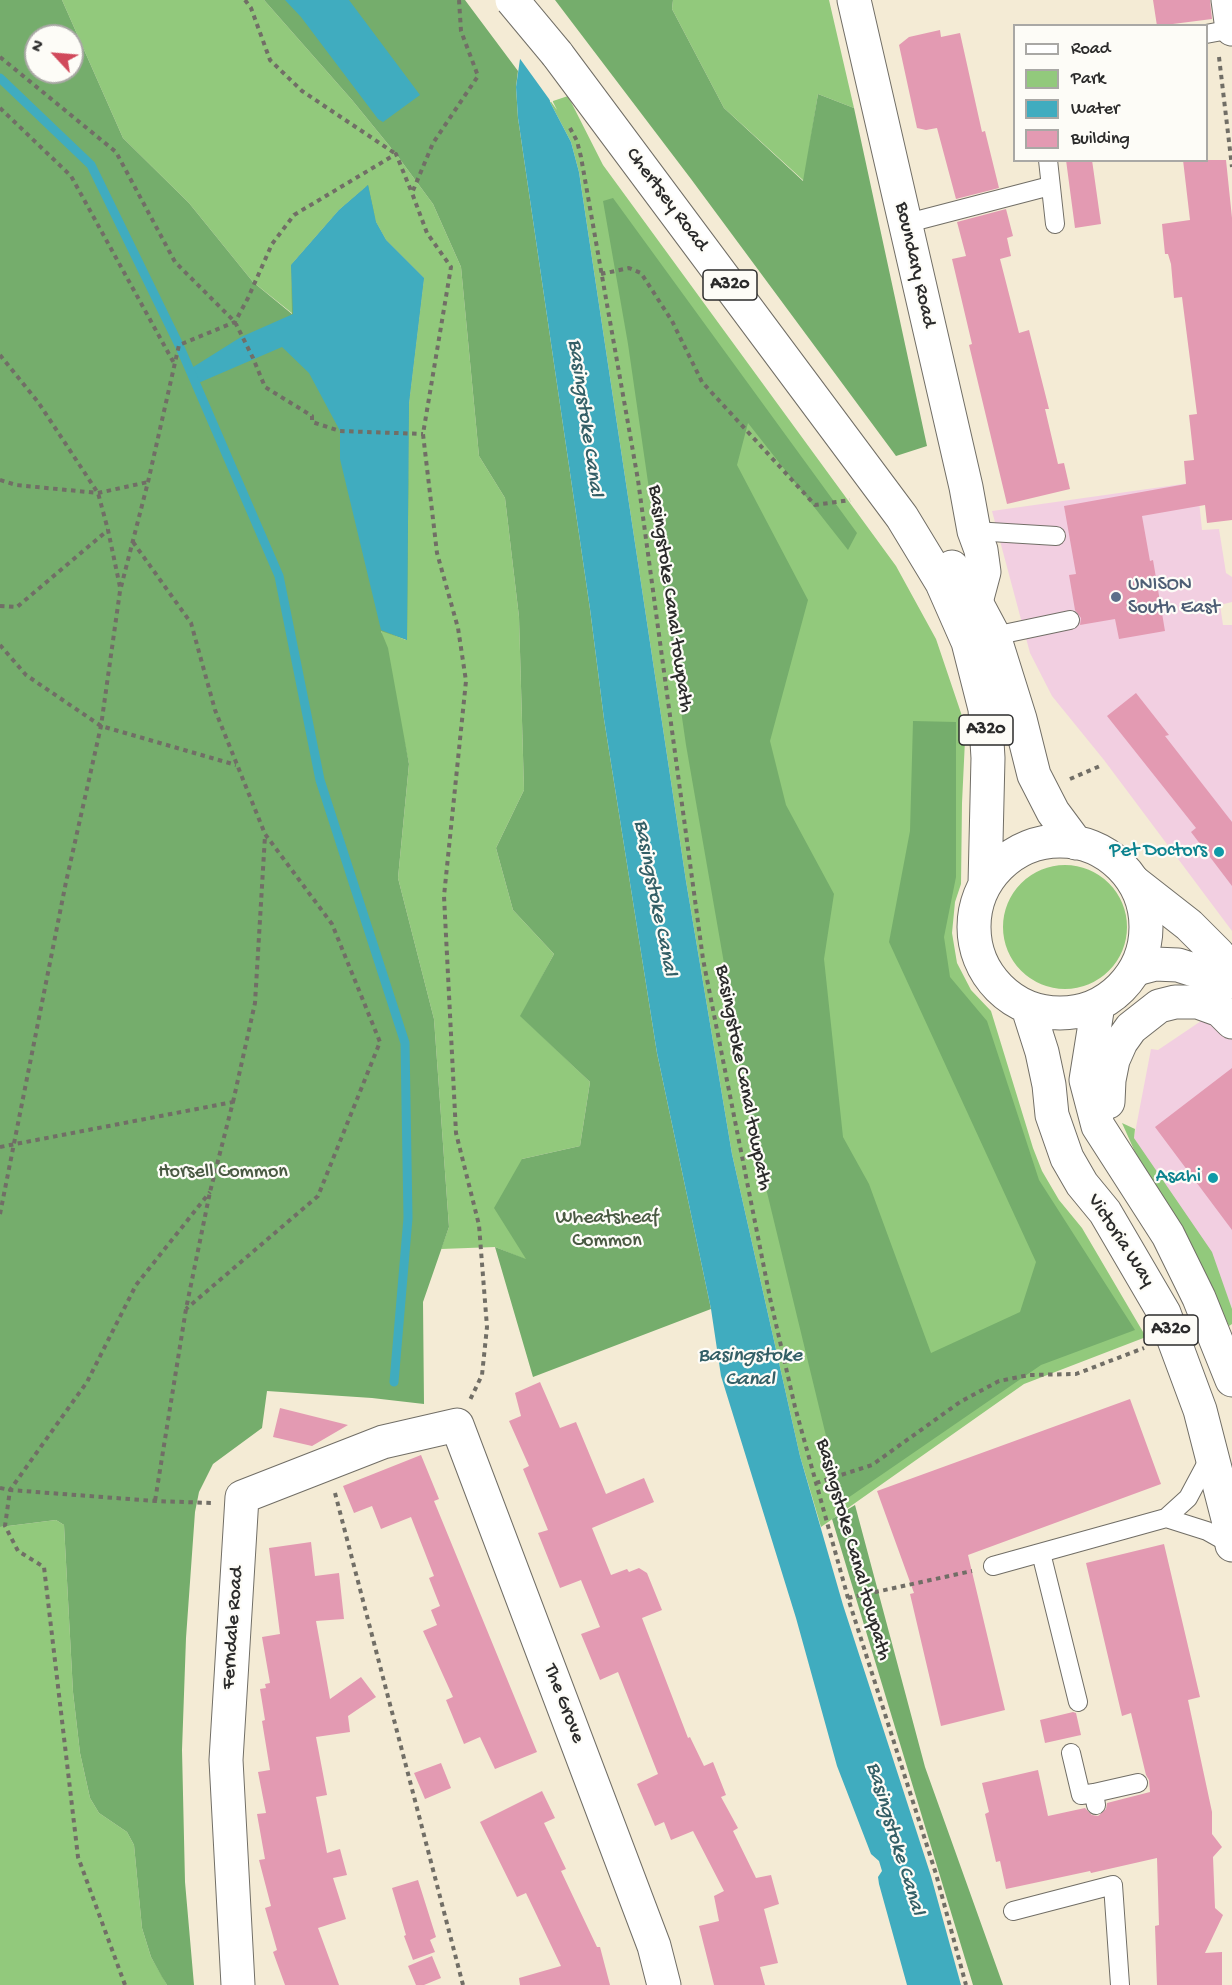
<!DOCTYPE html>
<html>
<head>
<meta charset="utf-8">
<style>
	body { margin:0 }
	#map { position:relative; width:1232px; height:1985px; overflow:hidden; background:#f4ebd5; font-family:"Gochi Hand",sans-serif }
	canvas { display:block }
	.legend { position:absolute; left:1013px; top:24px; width:195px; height:138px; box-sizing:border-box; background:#fdfcf7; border:2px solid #a9a8a5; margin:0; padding:8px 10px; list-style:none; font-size:18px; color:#2b2b2b }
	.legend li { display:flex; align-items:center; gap:12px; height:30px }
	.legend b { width:30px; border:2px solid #a9a8a5 }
	.north { position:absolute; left:24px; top:24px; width:60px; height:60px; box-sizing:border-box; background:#fdfcf7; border:2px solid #a9a8a5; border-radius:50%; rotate:296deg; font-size:16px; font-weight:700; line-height:24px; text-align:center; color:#2b2b2b }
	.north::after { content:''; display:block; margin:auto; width:21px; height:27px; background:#d1495b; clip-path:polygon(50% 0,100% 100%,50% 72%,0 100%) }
</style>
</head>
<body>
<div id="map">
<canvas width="1232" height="1985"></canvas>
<ul class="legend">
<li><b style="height:8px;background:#fff"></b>Road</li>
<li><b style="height:16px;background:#92c97c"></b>Park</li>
<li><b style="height:16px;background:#40acbf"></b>Water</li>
<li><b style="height:16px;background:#e39ab2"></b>Building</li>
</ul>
<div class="north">N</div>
</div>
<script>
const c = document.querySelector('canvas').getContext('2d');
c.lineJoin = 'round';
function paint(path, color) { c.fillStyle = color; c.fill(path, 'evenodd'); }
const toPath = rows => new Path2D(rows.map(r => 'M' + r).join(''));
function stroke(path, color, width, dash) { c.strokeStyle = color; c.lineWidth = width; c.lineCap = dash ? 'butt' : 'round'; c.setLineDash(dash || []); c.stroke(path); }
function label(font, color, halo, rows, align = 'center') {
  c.font = font + ' "Gochi Hand",sans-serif'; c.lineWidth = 4.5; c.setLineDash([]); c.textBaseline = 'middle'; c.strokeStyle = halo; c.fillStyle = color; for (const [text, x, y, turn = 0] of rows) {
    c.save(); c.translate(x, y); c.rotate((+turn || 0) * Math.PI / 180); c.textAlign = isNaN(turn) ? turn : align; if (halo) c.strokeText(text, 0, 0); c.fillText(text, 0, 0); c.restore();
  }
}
paint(toPath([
	[1197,482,1202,530,1219,529,1226,573,1232,577,1232,602,1220,605,1223,625,1232,625,1232,931,1104,760,1052,696,1030,653,992,511],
	[1207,1017,1220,1022,1232,1039,1232,1309,1223,1285,1134,1138,1151,1049,1158,1050]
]), '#f2cfe1');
paint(toPath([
	[62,0,264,0,352,100,396,154,433,204,461,267,479,456,505,498,519,617,524,790,496,848,513,910,554,954,521,1016,590,1082,580,1146,522,1159,527,1260,495,1247,441,1249,449,1227,434,1019,398,878,409,764,381,630,406,640,409,403,424,278,386,240,376,222,367,186,339,210,291,265,293,314,253,282,189,203,123,138],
	[673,0,829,0,854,108,818,94,804,181,724,108,672,9],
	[568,96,603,165,896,566,936,639,962,716,965,740,962,803,961,884,955,902,952,933,957,963,971,990,991,1011,1033,1148,1042,1171,1059,1200,1082,1228,1146,1337,1024,1384,821,1527,800,1456,732,1154,686,881,579,172,571,142,550,102],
	'1003 927a62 62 0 1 1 124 0a62 62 0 1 1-124 0Z',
	[1122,1123,1135,1129,1134,1138,1212,1252,1232,1309,1232,1324,1229,1326,1180,1226,1135,1152],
	[56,1520,64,1525,73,1692,80,1753,90,1798,99,1813,127,1832,134,1845,142,1928,151,1957,167,1985,0,1985,0,1527]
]), '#92c97c');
paint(toPath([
	[0,0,62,0,123,138,189,203,253,282,292,314,291,265,339,210,368,185,376,222,386,240,424,278,409,403,407,640,381,631,388,648,409,764,398,878,434,1019,449,1227,423,1302,424,1404,372,1398,267,1391,262,1428,213,1464,199,1492,195,1512,186,1638,182,1750,185,1882,194,1985,167,1985,162,1977,151,1957,142,1928,134,1845,127,1832,99,1813,90,1798,80,1753,73,1692,64,1525,56,1520,0,1527],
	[36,36,72,36,72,72,36,72],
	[264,0,465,0,518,71,516,87,518,118,590,609,604,719,657,1053,711,1309,533,1377,495,1247,526,1259,494,1208,522,1159,580,1146,590,1082,520,1016,554,954,513,910,496,848,524,790,519,617,505,498,479,456,461,267,433,204,396,154,352,100],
	[555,0,673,0,672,9,724,108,803,181,818,94,854,108,927,446,896,456,691,179],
	[613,198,857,533,848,550,748,423,737,465,808,600,770,741,786,805,834,894,824,959,843,1137,869,1184,931,1353,1020,1312,1036,1262,889,942,910,831,913,721,956,722,956,877,944,937,950,977,987,1021,1039,1180,1135,1330,1041,1365,842,1502,756,1147,686,745,628,344,603,201],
	[855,1505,925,1767,1003,1985,973,1985,832,1519]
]), '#75ad6c');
paint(toPath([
	[285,0,349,0,420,95,383,122,378,119,301,17],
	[521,52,549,89,550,102,571,142,579,172,686,881,732,1154,800,1456,843,1605,931,1876,961,1985,907,1985,879,1884,878,1877,882,1871,879,1861,871,1854,837,1766,796,1618,721,1376,711,1309,657,1053,604,719,590,609,518,118,516,87],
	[368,185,376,222,386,240,424,278,409,403,407,640,381,630,340,459,340,431,309,373,282,347,196,384,190,369,241,337,293,314,291,265,339,210]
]), '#40acbf');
paint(toPath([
	[511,0,539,0,553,102,557,110,518,56]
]), '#f4ebd5');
stroke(toPath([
	[0,78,91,165,179,345,279,576,320,780,405,1043,408,1218,394,1382]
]), '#40acbf', 9);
paint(toPath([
	[1153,0,1210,0,1212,19,1157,26],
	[940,30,941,37,960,33,982,132,985,131,999,188,956,199,937,128,926,130,917,128,899,45,909,37],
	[1066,160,1092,160,1101,224,1075,228],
	[1183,160,1226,160,1232,218,1232,520,1207,523,1205,505,1142,516,1150,561,1153,560,1165,631,1119,639,1115,619,1080,625,1081,618,1075,610,1069,575,1076,574,1064,506,1186,484,1184,461,1194,460,1189,415,1197,414,1182,297,1174,298,1171,264,1168,254,1165,254,1162,224,1190,220],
	[1006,209,1013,236,1007,238,1011,256,1000,259,1019,333,1029,330,1049,409,1045,409,1058,464,1064,463,1070,489,1007,504,969,345,972,344,952,259,966,256,957,222],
	[1136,693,1169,735,1165,736,1232,822,1232,886,1191,832,1196,828,1107,716],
	[1232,1068,1232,1230,1155,1127],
	[540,1382,560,1428,576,1422,606,1494,644,1478,654,1502,592,1528,611,1575,627,1569,629,1572,639,1568,647,1573,662,1610,642,1618,688,1738,690,1737,704,1766,713,1762,726,1795,721,1797,738,1828,733,1831,756,1878,771,1875,779,1904,764,1909,778,1963,760,1967,765,1985,714,1985,699,1926,719,1921,714,1896,724,1891,693,1831,671,1840,664,1822,655,1826,637,1784,658,1774,618,1672,600,1680,581,1634,600,1627,581,1580,560,1588,538,1533,548,1530,523,1469,529,1466,509,1421,521,1416,515,1393],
	[1130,1399,1161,1484,968,1555,1005,1710,941,1726,910,1594,914,1593,877,1491],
	[280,1408,348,1425,312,1446,273,1437],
	[421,1455,439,1499,434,1501,537,1752,495,1769,480,1737,464,1744,446,1700,453,1697,423,1631,437,1625,431,1610,440,1606,429,1578,434,1576,411,1517,381,1529,372,1506,354,1513,343,1486],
	[311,1542,315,1576,339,1573,344,1619,316,1621,330,1699,361,1677,376,1697,348,1716,350,1732,316,1737,327,1795,316,1797,327,1853,340,1849,347,1875,333,1878,346,1919,318,1928,339,1985,285,1985,273,1952,277,1950,265,1908,271,1906,259,1860,265,1859,257,1814,266,1813,258,1772,270,1770,262,1721,265,1720,260,1689,266,1688,265,1684,270,1683,262,1637,280,1634,269,1548],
	[1164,1544,1200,1697,1188,1700,1212,1812,1212,1834,1222,1847,1213,1857,1215,1908,1223,1915,1205,1953,1222,1952,1222,1985,1157,1985,1155,1926,1159,1925,1157,1858,1091,1873,1090,1871,1006,1889,1000,1861,996,1862,985,1814,989,1812,982,1783,1038,1770,1048,1816,1085,1808,1092,1815,1098,1816,1106,1809,1107,1803,1150,1792,1149,1780,1146,1775,1131,1713,1122,1716,1086,1563],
	[1073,1712,1076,1713,1081,1735,1045,1743,1040,1720],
	[441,1763,451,1788,425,1799,414,1773],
	[542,1791,555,1818,544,1823,566,1869,561,1871,597,1947,600,1947,610,1985,520,1985,519,1978,561,1966,526,1893,517,1897,480,1822],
	[418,1880,436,1937,430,1940,435,1952,413,1960,404,1936,406,1935,392,1888],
	[432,1956,441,1978,424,1985,416,1985,408,1966]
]), '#e39ab2');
const service = toPath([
	[1206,34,1232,29],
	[1048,160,1055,224],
	[904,224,1050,186],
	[974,531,1056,536],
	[994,636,1070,620],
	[1166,1518,1207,1531,1232,1545],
	[1041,1553,1078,1702],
	[993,1566,1166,1518,1188,1498,1211,1455],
	[1071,1753,1081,1795,1094,1793],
	[1096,1805,1094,1793,1138,1783],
	[1013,1911,1113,1885,1120,1985]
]);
const minor = toPath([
	[854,0,966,487,974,531,981,550,984,572,976,602],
	[1228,0,1232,29],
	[1134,882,1189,925,1218,954,1232,977],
	[1136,969,1155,964,1178,965,1232,982],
	[238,1985,226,1760,242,1497,383,1442,457,1425,654,1946,664,1985]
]);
const primary = toPath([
	[557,54,902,517,942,583,968,642,985,709,988,758,985,884],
	[952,567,970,591,994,636,1020,719,1034,775,1053,812,1076,843],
	'974 927a86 86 0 1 1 172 0a86 86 0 1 1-172 0Z',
	[1098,1005,1086,1080,1098,1126,1168,1235,1199,1298,1232,1380],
	[1028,1008,1042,1052,1049,1085,1052,1115,1067,1158,1082,1184,1105,1212,1164,1313,1200,1410,1228,1519,1232,1545],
	[1108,1102,1109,1080,1113,1060,1121,1042,1131,1028,1159,1006,1175,1002,1198,1002,1220,1010,1232,1022]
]);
stroke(service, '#716e66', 20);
stroke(minor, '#716e66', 35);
stroke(primary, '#716e66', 35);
stroke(toPath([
	[245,0,251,8,270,60,302,91,396,154],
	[459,0,461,31,478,76,433,143,412,193,427,233,451,267,423,434,437,553,458,628,466,681,444,896,456,1133,479,1225,487,1327,482,1375,470,1400],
	[0,57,116,152,175,262,235,322,253,358,265,387,312,416,312,422,340,431,423,434],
	[1219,57,1232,167],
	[0,108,71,176,175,365],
	[570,128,577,141,581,157,638,480,703,959,770,1298,795,1407,848,1598,936,1874,966,1985],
	[601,274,629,268,641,273,672,321,702,382,815,505,850,500],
	[0,355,38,402,98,493,108,530,120,587],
	[0,480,16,485,98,493,148,482],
	[133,542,191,623,215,710,265,834,332,924,380,1042,318,1196,186,1309],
	[0,606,17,607,108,530],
	[0,645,26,675,101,726,236,765],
	[1070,779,1100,766],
	[233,1102,255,1003,265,836],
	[0,1147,233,1102,210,1192,186,1309,155,1501],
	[0,1214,66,882,101,726,120,591,148,482,179,345,235,322,248,298,272,244,294,215,396,154,412,193],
	[816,1483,872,1465,960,1402,999,1381,1029,1375,1076,1374,1144,1348],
	[0,1488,10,1490,155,1501,211,1503],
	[335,1493,463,1985],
	[848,1598,972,1571],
	[125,1985,78,1857,44,1567,18,1551,5,1526,10,1490,87,1382,136,1285,210,1192]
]), '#716e66', 4, [4.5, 4.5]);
stroke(service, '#fff', 18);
stroke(minor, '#fff', 33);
stroke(primary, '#fff', 33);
const primaryBridge = toPath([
	[512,0,557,54]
]);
stroke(primaryBridge, '#716e66', 35, []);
stroke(primaryBridge, '#fff', 33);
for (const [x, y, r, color] of [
	[1116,597,6,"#5c6f8a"],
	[1219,852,6,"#0f9aa8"],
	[1213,1178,6,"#0f9aa8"]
]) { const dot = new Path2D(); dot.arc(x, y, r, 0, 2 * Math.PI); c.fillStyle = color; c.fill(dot); stroke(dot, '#fdfcf7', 2); }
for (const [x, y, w] of [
	[730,285,54],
	[986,730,54],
	[1171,1330,54]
]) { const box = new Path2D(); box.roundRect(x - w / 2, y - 15, w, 30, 4.5); c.fillStyle = '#fdfcf7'; c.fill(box); stroke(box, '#2b2b2b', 1.5); }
label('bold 18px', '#2b2b2b', null, [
	["A320",730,285],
	["A320",986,730],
	["A320",1171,1330]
]);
label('20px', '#2b2b2b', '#fdfcf7', [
	["Chertsey Road",666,200,53],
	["Boundary Road",914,265,77],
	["Basingstoke Canal towpath",669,599,82],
	["Basingstoke Canal towpath",742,1078,79],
	["Victoria Way",1120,1241,57],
	["Basingstoke Canal towpath",852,1550,74],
	["Ferndale Road",234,1628,-86],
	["The Grove",563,1704,69]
]);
label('20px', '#4e5e75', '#fdfcf7', [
	["UNISON",1128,586],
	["South East",1128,609]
], 'left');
label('20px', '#0d838f', '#fdfcf7', [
	["Pet Doctors",1207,852],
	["Asahi",1201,1178]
], 'right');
label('20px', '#4a5a43', '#fdfcf7', [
	["Horsell Common",223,1173],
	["Wheatsheaf",607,1219],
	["Common",607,1242]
]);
label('italic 21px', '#335f66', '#fdfcf7', [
	["Basingstoke Canal",584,418,82],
	["Basingstoke Canal",654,898,79],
	["Basingstoke",750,1357],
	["Canal",750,1381],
	["Basingstoke Canal",894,1839,73]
]);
</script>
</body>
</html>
